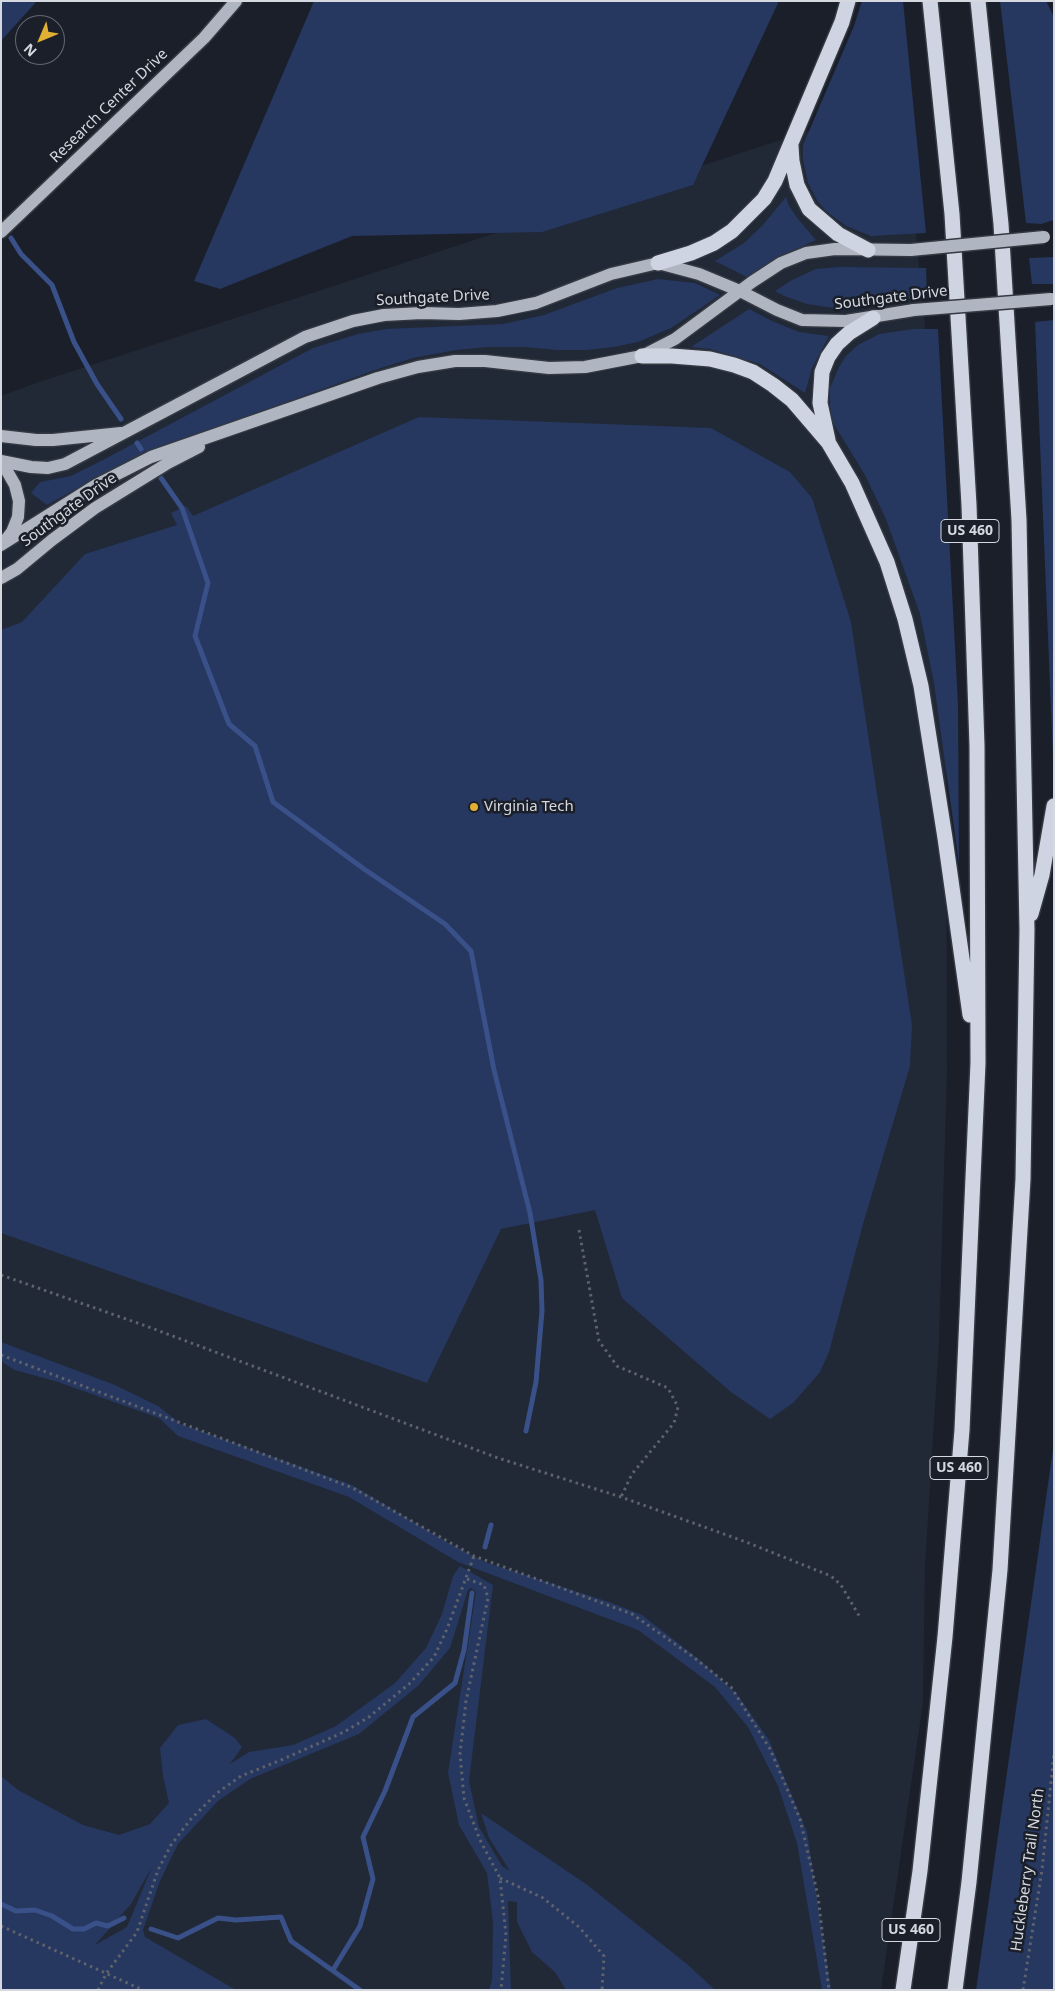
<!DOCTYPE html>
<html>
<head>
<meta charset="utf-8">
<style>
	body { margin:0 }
	#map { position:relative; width:1055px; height:1991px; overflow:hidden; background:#1a1f29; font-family:"Noto Sans",sans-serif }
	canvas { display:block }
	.frame { position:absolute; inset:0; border:2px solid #d5d8df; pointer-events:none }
	.north { position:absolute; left:15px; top:15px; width:50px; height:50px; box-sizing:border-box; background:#1a1f29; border:1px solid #656972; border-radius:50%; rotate:225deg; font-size:14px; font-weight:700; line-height:20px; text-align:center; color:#d5d8df }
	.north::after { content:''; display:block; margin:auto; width:18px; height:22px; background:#e1af34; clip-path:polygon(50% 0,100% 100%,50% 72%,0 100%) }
</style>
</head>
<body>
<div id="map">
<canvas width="1055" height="1991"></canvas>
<div class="frame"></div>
<div class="north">N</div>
</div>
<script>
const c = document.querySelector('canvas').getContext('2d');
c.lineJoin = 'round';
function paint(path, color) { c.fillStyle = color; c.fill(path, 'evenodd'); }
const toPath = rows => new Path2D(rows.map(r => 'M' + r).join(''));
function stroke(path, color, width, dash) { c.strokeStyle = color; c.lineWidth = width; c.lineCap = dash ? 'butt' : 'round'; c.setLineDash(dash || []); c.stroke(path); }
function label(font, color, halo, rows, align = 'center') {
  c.font = font + ' "Noto Sans",sans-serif'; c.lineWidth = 5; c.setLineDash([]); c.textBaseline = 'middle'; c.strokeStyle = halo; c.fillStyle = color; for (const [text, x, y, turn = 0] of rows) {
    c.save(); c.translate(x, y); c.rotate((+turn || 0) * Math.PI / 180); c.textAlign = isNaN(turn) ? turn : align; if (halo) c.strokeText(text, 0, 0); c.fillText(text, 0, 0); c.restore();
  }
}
paint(toPath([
	[903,100,946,543,947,1071,939,1343,925,1566,923,1703,881,1990,1,1990,1,396,33,384]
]), '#212836');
paint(toPath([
	[1,1,37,1,1,41],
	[314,1,779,1,693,185,542,232,352,236,220,289,194,281],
	[862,1,903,1,926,233,871,236,846,226,826,211,818,202,808,183,803,160,803,145,854,26],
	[1000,1,1046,1,1054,17,1054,220,1041,224,1026,223],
	[786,197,789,206,798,219,816,240,777,258,747,277,715,261,744,243,762,226],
	[1054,257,1054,284,1032,284,1029,258],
	[839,267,926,268,927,296,846,310,807,304,784,296,775,291,792,280,816,269],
	[658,279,695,283,720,295,671,328,638,342,614,347,587,350,556,350,525,347,488,347,456,350,413,358,375,370,149,452,92,480,47,505,31,493,40,482,71,476,101,461,313,348,358,334,386,329,503,324,544,315,617,288],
	[749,309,772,321,799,332,829,336,812,368,805,393,760,364,710,349,691,347],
	[1054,320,1054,754,1053,759,1035,322],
	[913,329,938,329,958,704,959,864,934,683,920,614,886,519,865,475,832,421,830,405,830,388,839,367,846,356,858,345,879,334],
	[419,417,711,428,790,472,812,498,851,622,912,1025,910,1066,863,1224,829,1352,820,1372,807,1387,793,1403,770,1419,731,1392,622,1298,595,1210,501,1229,427,1383,1,1233,1,630,22,622,85,554,177,525,171,513,186,506,193,516],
	[1,1342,115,1385,158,1406,181,1424,352,1485,447,1542,485,1562,612,1603,642,1615,701,1661,737,1694,769,1740,807,1832,831,1990,822,1990,797,1843,778,1786,748,1727,715,1687,638,1630,458,1562,349,1497,178,1436,159,1418,55,1381,14,1370,1,1361],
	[1054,1442,1054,1990,976,1990],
	[460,1566,493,1585,469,1781,479,1827,502,1866,510,1871,489,1838,481,1813,586,1884,687,1964,715,1990,566,1990,555,1972,532,1952,517,1922,517,1902,508,1901,511,1990,489,1990,492,1980,493,1923,487,1873,459,1825,448,1773,476,1592,471,1588,468,1590,450,1648,419,1685,359,1734,250,1779,218,1801,178,1844,160,1881,143,1930,145,1937,236,1990,1,1990,1,1776,18,1790,83,1825,119,1835,150,1824,169,1803,163,1776,160,1748,178,1725,206,1719,235,1738,242,1747,230,1764,249,1752,293,1745,336,1726,395,1683,426,1648,442,1614,453,1576],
	[152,1867,127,1927,95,1945,131,1904]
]), '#263760');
stroke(toPath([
	[11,238,21,254,52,285,74,342,97,384,121,419],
	[137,443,141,449],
	[161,478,182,508,208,583,195,636,229,724,255,746,273,802,364,869,445,924,471,951,494,1070,530,1213,541,1280,542,1311,536,1382,526,1431],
	[485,1547,491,1525],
	[1,1904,16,1911,35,1910,52,1916,73,1929,84,1929,96,1923,108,1926,124,1918],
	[151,1929,178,1938,218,1918,236,1920,281,1917,291,1941,360,1990],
	[333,1970,360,1926,373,1879,363,1837,385,1791,413,1717,455,1683,464,1650,472,1593]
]), '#395088', 5);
const major = toPath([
	[1,232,204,38,236,1],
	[1,436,36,440,53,440,121,433],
	[1,461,31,467,48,468,65,464,305,337,353,321,384,315,422,313,459,314,497,311,536,303,611,274,658,263,699,274,740,291,777,310,802,320,846,321,914,310],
	[1,466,7,471,15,485,19,501,18,517,12,532,5,541],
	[1,545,96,485,151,457,378,378,418,367,455,361,485,361,549,368,585,367,642,356,675,339,752,282,781,263,806,253,835,249,911,250],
	[1,578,17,569,52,540,95,508,168,463,199,447]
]);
const highway = toPath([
	[791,146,792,161,797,185,809,209,838,234,868,250],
	[658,263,691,253,714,243,732,231,764,199,775,181,842,22,848,1],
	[642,356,672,356,710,359,734,365,753,372,773,385,792,400,828,442,852,483,887,562,905,619,921,686,945,838,970,1015],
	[828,440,820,403,822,372,828,357,837,344,849,333,873,318],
	[1031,914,1042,875,1054,806],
	[903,1990,920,1871,945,1637,962,1430,978,1063,977,746,969,505,952,214,930,1],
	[955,1990,969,1882,1000,1570,1023,1179,1027,930,1019,520,1001,224,978,1]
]);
stroke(major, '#343942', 15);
stroke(highway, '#343942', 18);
stroke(toPath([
	[579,1230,599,1341,617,1366,668,1388,678,1407,674,1423,632,1474,621,1497],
	[1,1275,146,1326,498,1458,621,1497,746,1542,831,1576,841,1585,861,1619],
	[1,1355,353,1488,474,1556,632,1614,692,1656,731,1687,770,1749,800,1819,818,1896,829,1990],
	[467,1579,484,1585,488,1598,466,1701,460,1754,464,1798,480,1840,500,1878,506,1935,501,1990],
	[500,1878,543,1898,579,1927,604,1956,602,1990],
	[1,1926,143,1990],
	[98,1990,106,1974,137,1932,158,1870,171,1845,190,1820,217,1793,241,1776,281,1760,344,1732,369,1717,409,1684,434,1657,447,1629,474,1556],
	[1023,1990,1042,1870,1054,1753]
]), '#5e626b', 3, [2.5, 4]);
stroke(major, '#b0b6c1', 12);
stroke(highway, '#ced4e2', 15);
const majorBridge = toPath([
	[911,250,1044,237],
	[914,310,1051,299]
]);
stroke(majorBridge, '#343942', 15, []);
stroke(majorBridge, '#b0b6c1', 12);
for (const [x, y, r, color] of [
	[474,807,5,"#e1af34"]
]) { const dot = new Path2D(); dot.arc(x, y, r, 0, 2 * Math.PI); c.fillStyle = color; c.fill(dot); stroke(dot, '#1a1f29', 2); }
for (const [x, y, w] of [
	[970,531,58],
	[959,1468,58],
	[911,1930,58]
]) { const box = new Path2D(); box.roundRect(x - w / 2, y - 11.5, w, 23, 4); c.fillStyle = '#1a1f29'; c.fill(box); stroke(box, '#d5d8df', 1); }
label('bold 14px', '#d5d8df', null, [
	["US 460",970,531],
	["US 460",959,1468],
	["US 460",911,1930]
]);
label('15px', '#d5d8df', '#1a1f29', [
	["Research Center Drive",109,106,-44],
	["Southgate Drive",433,298,-3],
	["Southgate Drive",891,298,-7],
	["Southgate Drive",69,510,-36],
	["Huckleberry Trail North",1028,1870,-82]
]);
label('15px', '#d5d8df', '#1a1f29', [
	["Virginia Tech",484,807]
], 'left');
</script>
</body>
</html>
